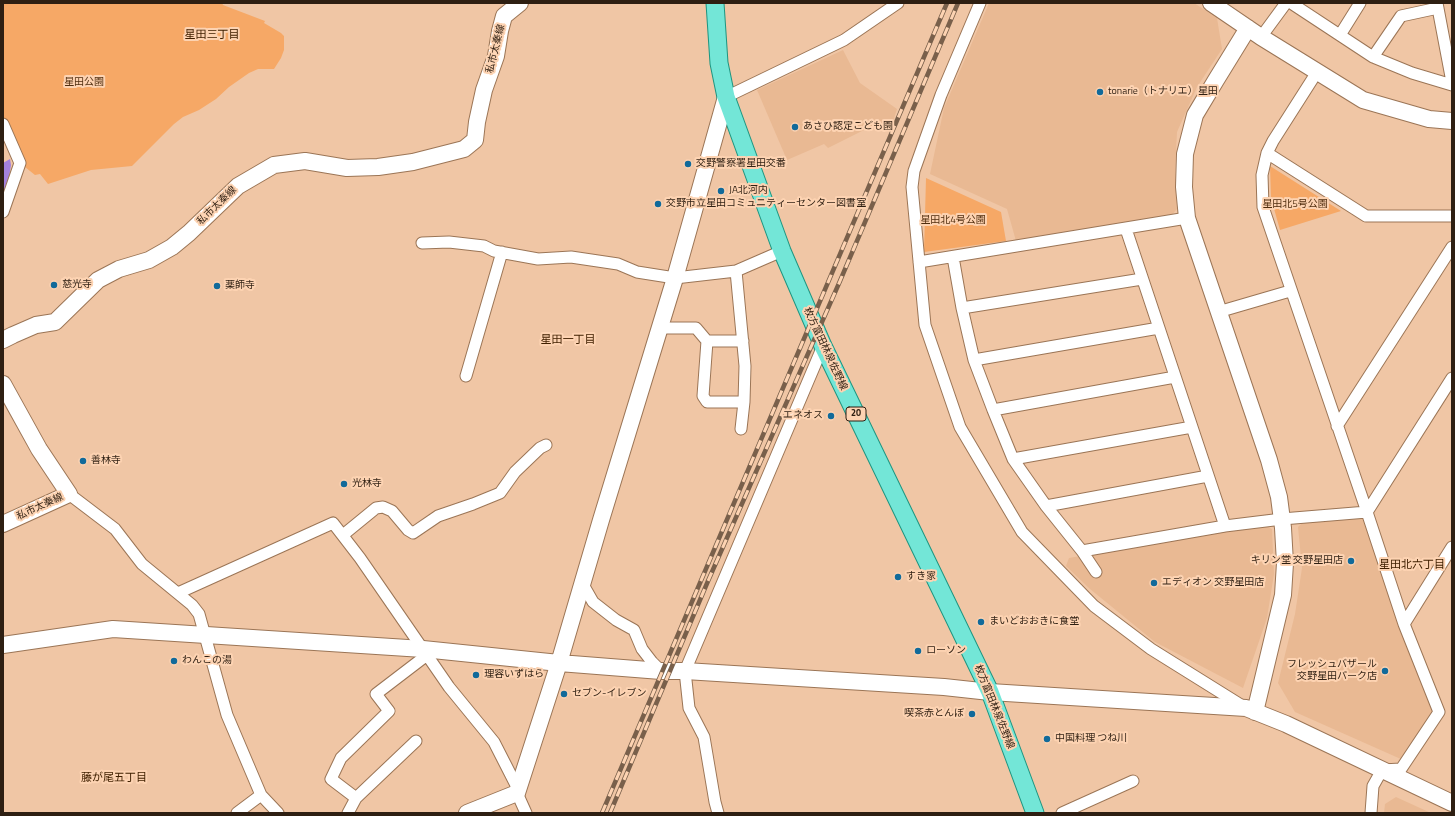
<!DOCTYPE html>
<html>
<head>
<meta charset="utf-8">
<style>
	body { margin:0 }
	#map { position:relative; width:1455px; height:816px; overflow:hidden; background:#f0c6a5; font-family:"Titillium Web",sans-serif }
	canvas { display:block }
	.frame { position:absolute; inset:0; border:4px solid #2e1f12; pointer-events:none }
</style>
</head>
<body>
<div id="map">
<canvas width="1455" height="816"></canvas>
<div class="frame"></div>
</div>
<script>
const c = document.querySelector('canvas').getContext('2d');
c.lineJoin = 'round';
function paint(path, color) { c.fillStyle = color; c.fill(path, 'evenodd'); }
const toPath = rows => new Path2D(rows.map(r => 'M' + r).join(''));
function stroke(path, color, width, dash) { c.strokeStyle = color; c.lineWidth = width; c.lineCap = dash ? 'butt' : 'round'; c.setLineDash(dash || []); c.stroke(path); }
function label(font, color, halo, rows, align = 'center') {
  c.font = font + ' "Titillium Web","Noto Sans JP",sans-serif'; c.lineWidth = 4; c.setLineDash([]); c.textBaseline = 'middle'; c.strokeStyle = halo; c.fillStyle = color; for (const [text, x, y, turn = 0] of rows) {
    c.save(); c.translate(x, y); c.rotate((+turn || 0) * Math.PI / 180); c.textAlign = isNaN(turn) ? turn : align; if (halo) c.strokeText(text, 0, 0); c.fillText(text, 0, 0); c.restore();
  }
}
paint(toPath([
	[989,3,1194,3,1217,18,1222,49,1197,87,1177,132,1175,172,1177,209,1171,216,1016,241,1007,209,930,174,944,108],
	[843,50,860,83,897,109,892,125,872,126,828,148,824,144,787,160,757,90],
	[1357,517,1366,519,1435,712,1403,760,1295,712,1278,683,1295,614,1302,568,1298,527,1304,521],
	[1263,524,1272,529,1274,574,1267,618,1243,688,1155,642,1090,589,1066,566,1069,558],
	[1396,797,1431,813,1384,813,1385,804]
]), '#e9b993');
paint(toPath([
	[3,3,222,3,223,5,265,21,264,23,281,33,284,36,284,50,281,58,274,69,258,69,249,73,229,87,216,99,199,110,183,117,174,124,132,166,91,170,48,184,40,174,35,175,20,163,3,124],
	[1270,166,1341,211,1280,230,1271,198],
	[926,178,1001,212,1006,241,924,252]
]), '#f6a866');
paint(toPath([
	[10,159,11,165,8,184,3,194,3,163]
]), '#a381dd');
const street = toPath([
	[980,3,941,95,914,171,912,187,925,325,960,427,1022,532,1094,606,1151,649,1244,707],
	[1291,3,1373,57,1412,73,1452,85],
	[1437,3,1452,82],
	[1340,35,1360,3],
	[1261,37,1286,3],
	[1373,57,1401,16,1438,8],
	[1317,72,1273,141,1267,153,1262,175,1263,207,1367,512,1404,624,1439,712,1401,769,1382,770,1373,786,1371,813],
	[726,97,844,40,898,3],
	[3,124,20,163,3,212],
	[1267,153,1366,216,1452,216],
	[1126,229,1225,526],
	[422,243,449,242,484,246,494,251,538,259,571,257,618,264,637,272,675,278,736,271,782,251],
	[953,257,962,308,974,360,993,410,1013,459,1046,506,1082,551,1096,572],
	[919,262,1187,218],
	[736,271,745,366,744,402,741,429],
	[962,308,1142,279],
	[1218,312,1290,291],
	[659,328,696,328,707,341,743,341],
	[707,341,703,396,707,402,744,402],
	[974,360,1159,328],
	[466,376,502,252],
	[993,410,1175,377],
	[1337,426,1452,247],
	[1013,459,1192,427],
	[69,494,115,529,142,564,192,605,199,614,227,715,261,795,278,813],
	[1046,506,1208,476],
	[343,535,376,508,383,507,392,511,408,530,413,533,438,516,473,504,500,493,515,472,540,448,546,445],
	[1082,551,1225,526,1282,519,1367,512,1452,378],
	[581,581,593,602,616,620,634,630,642,649,652,662,661,671],
	[178,593,333,523,360,558,449,687,494,742,518,789],
	[1404,624,1452,547],
	[517,793,526,813],
	[356,798,416,741],
	[237,813,261,795],
	[348,813,356,798,331,779,341,758,389,711,376,694,427,655],
	[718,813,715,802,704,737,689,708,685,671,823,346],
	[1062,813,1133,781]
]);
const secondary = toPath([
	[1211,3,1261,37,1363,100,1429,119,1452,121],
	[1248,28,1216,80,1195,115,1185,154,1184,187,1187,218,1269,460,1279,497,1283,528,1285,563,1283,595,1255,712],
	[3,340,13,335,36,325,55,322,98,280,119,269,149,260,172,247,189,233,238,186,274,165,305,161,347,168,378,167,413,162,464,149,475,140,477,122,484,90,496,56,500,31,504,16,520,3],
	[3,384,39,449,69,494,3,524],
	[3,645,113,629,423,649,559,663,661,671,685,671,944,687,990,692,1246,708,1286,724,1452,803],
	[467,813,517,793,559,663,601,520,675,278,726,97]
]);
const primary = toPath([
	[715,3,719,63,726,97,782,251,823,346,990,692,1035,813]
]);
stroke(street, '#9b7556', 13);
stroke(secondary, '#9b7556', 18);
stroke(primary, '#1e9580', 19);
stroke(street, '#fff', 11);
stroke(secondary, '#fff', 16);
stroke(primary, '#73e6d7', 17);
const rail = toPath([
	[602,813,947,3],
	[610,813,708,581,840,281,958,3]
]);
stroke(rail, '#79604b', 4.5);
stroke(rail, '#fdd3b2', 3, [9]);
for (const [x, y, r, color] of [
	[1100,92,4,"#116a9a"],
	[795,127,4,"#116a9a"],
	[688,164,4,"#116a9a"],
	[721,191,4,"#116a9a"],
	[658,204,4,"#116a9a"],
	[54,285,4,"#116a9a"],
	[217,286,4,"#116a9a"],
	[831,416,4,"#116a9a"],
	[83,461,4,"#116a9a"],
	[344,484,4,"#116a9a"],
	[1351,561,4,"#116a9a"],
	[898,577,4,"#116a9a"],
	[1154,583,4,"#116a9a"],
	[981,622,4,"#116a9a"],
	[918,651,4,"#116a9a"],
	[174,661,4,"#116a9a"],
	[1385,671,4,"#116a9a"],
	[476,675,4,"#116a9a"],
	[564,694,4,"#116a9a"],
	[972,714,4,"#116a9a"],
	[1047,739,4,"#116a9a"]
]) { const dot = new Path2D(); dot.arc(x, y, r, 0, 2 * Math.PI); c.fillStyle = color; c.fill(dot); stroke(dot, '#fdd3b2', 1.5); }
for (const [x, y, w] of [
	[856,414,20]
]) { const box = new Path2D(); box.roundRect(x - w / 2, y - 7, w, 14, 3); c.fillStyle = '#fdd3b2'; c.fill(box); stroke(box, '#2e1f12', 1); }
label('bold 9px', '#2e1f12', null, [
	["20",856,414]
]);
label('10px', '#2e1f12', '#fdd3b2', [
	["私市太秦線",496,49,-76],
	["私市太秦線",217,206,-44],
	["枚方富田林泉佐野線",825,349,65],
	["私市太秦線",40,507,-25],
	["枚方富田林泉佐野線",994,707,68]
]);
label('10px', '#502e0f', '#fdd3b2', [
	["星田公園",84,83],
	["星田北5号公園",1295,205],
	["星田北4号公園",953,221]
]);
label('10px', '#2e1f12', '#fdd3b2', [
	["tonarie（トナリエ）星田",1108,92],
	["あさひ認定こども園",803,127],
	["交野警察署星田交番",696,164],
	["JA北河内",729,191],
	["交野市立星田コミュニティーセンター図書室",666,204],
	["慈光寺",62,285],
	["薬師寺",225,286],
	["エネオス",823,416,"right"],
	["善林寺",91,461],
	["光林寺",352,484],
	["キリン堂 交野星田店",1343,561,"right"],
	["すき家",906,577],
	["エディオン 交野星田店",1162,583],
	["まいどおおきに食堂",989,622],
	["ローソン",926,651],
	["わんこの湯",182,661],
	["フレッシュバザール",1377,665,"right"],
	["交野星田パーク店",1377,677,"right"],
	["理容いずはら",484,675],
	["セブン-イレブン",572,694],
	["喫茶赤とんぼ",964,714,"right"],
	["中国料理 つね川",1055,739]
], 'left');
label('11px', '#402001', '#fdd3b2', [
	["星田三丁目",212,35],
	["星田一丁目",568,340],
	["星田北六丁目",1412,565],
	["藤が尾五丁目",114,778]
]);
</script>
</body>
</html>
